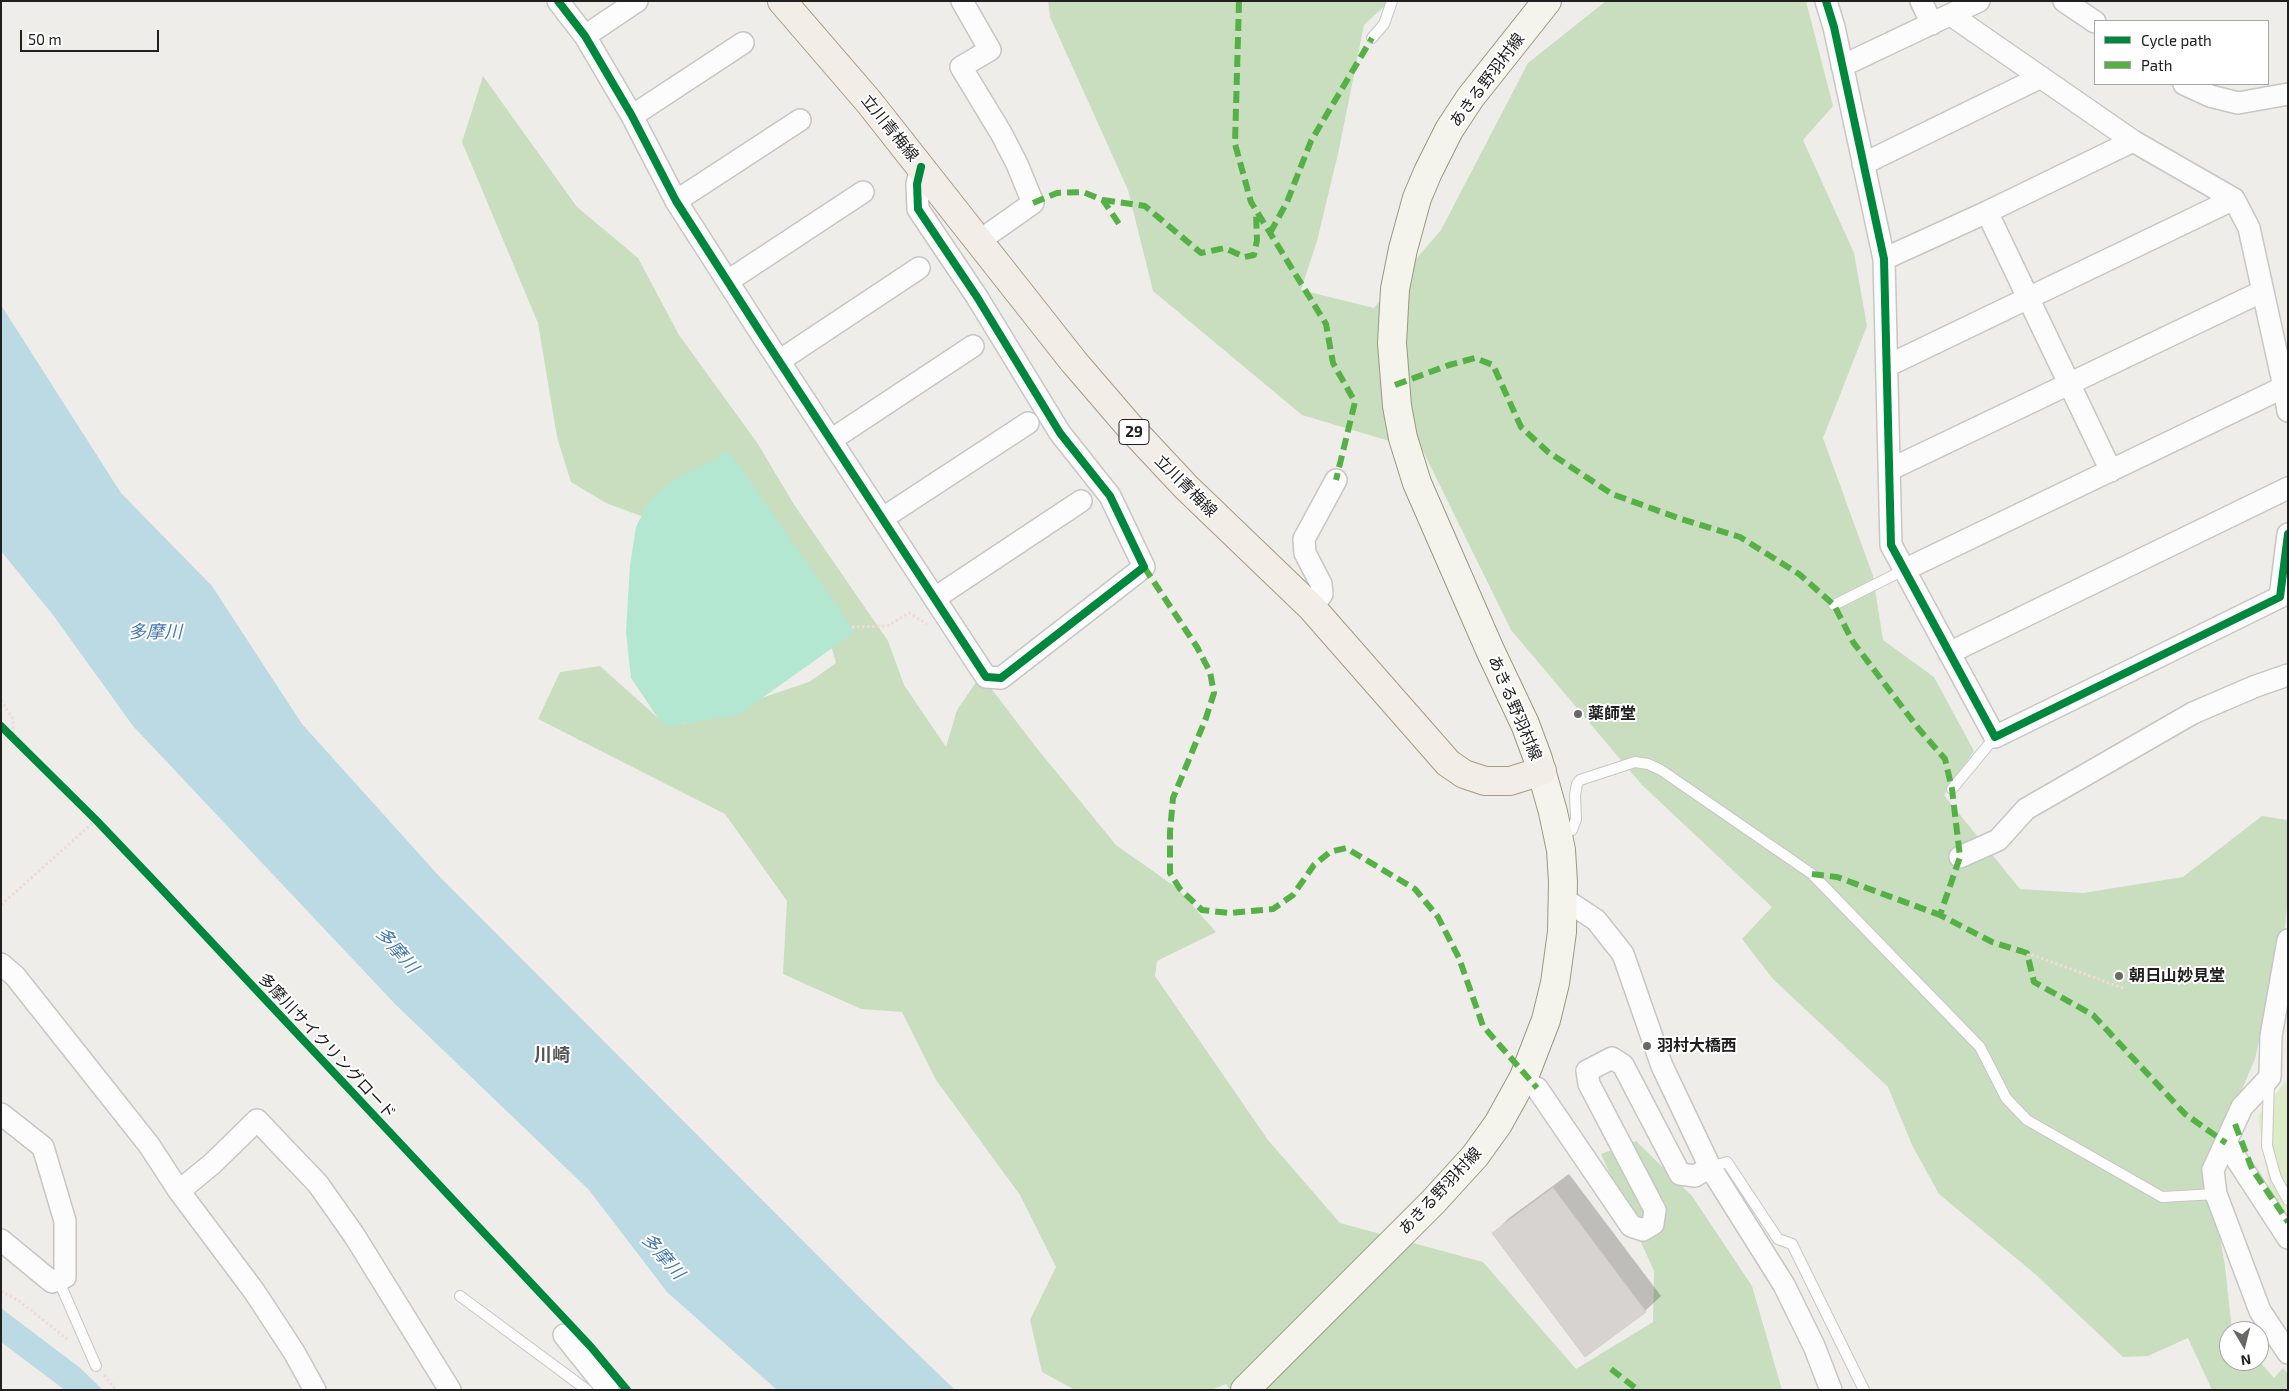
<!DOCTYPE html>
<html>
<head>
<meta charset="utf-8">
<style>
	body { margin:0 }
	#map { position:relative; width:2289px; height:1391px; overflow:hidden; background:#efede9; font-family:"Exo 2",sans-serif }
	canvas { display:block }
	.frame { position:absolute; inset:0; border:2px solid #202020; pointer-events:none }
	.legend { position:absolute; left:2094px; top:20px; width:175px; height:65px; box-sizing:border-box; background:#fff; border:1px solid #a6a6a6; margin:0; padding:6px 9px; list-style:none; font-size:15px; color:#202020 }
	.legend li { display:flex; align-items:center; gap:10px; height:25px }
	.legend b { width:25px; border:1px solid #a6a6a6 }
	.north { position:absolute; left:2219px; top:1321px; width:50px; height:50px; box-sizing:border-box; background:#fff; border:1px solid #a6a6a6; border-radius:50%; rotate:172deg; font-size:14px; font-weight:700; line-height:20px; text-align:center; color:#202020 }
	.north::after { content:''; display:block; margin:auto; width:18px; height:22px; background:#686866; clip-path:polygon(50% 0,100% 100%,50% 72%,0 100%) }
	.scale { position:absolute; left:20px; top:30px; width:139px; height:22px; box-sizing:border-box; border:2px solid #202020; border-top:0; padding-left:6px; font-size:15px; line-height:18px; white-space:nowrap; color:#202020; -webkit-text-stroke:4px #fff; paint-order:stroke }
</style>
</head>
<body>
<div id="map">
<canvas width="2289" height="1391"></canvas>
<div class="frame"></div>
<ul class="legend">
<li><b style="height:6px;background:#00873e"></b>Cycle path</li>
<li><b style="height:6px;background:#55b145"></b>Path</li>
</ul>
<div class="north">N</div>
<div class="scale">50 m</div>
</div>
<script>
const c = document.querySelector('canvas').getContext('2d');
c.lineJoin = 'round';
function paint(path, color) { c.fillStyle = color; c.fill(path, 'evenodd'); }
const toPath = rows => new Path2D(rows.map(r => 'M' + r).join(''));
function stroke(path, color, width, dash) { c.strokeStyle = color; c.lineWidth = width; c.lineCap = dash ? 'butt' : 'round'; c.setLineDash(dash || []); c.stroke(path); }
function label(font, color, halo, rows, align = 'center') {
  c.font = font + ' "Exo 2","Noto Sans JP",sans-serif'; c.lineWidth = 4; c.setLineDash([]); c.textBaseline = 'middle'; c.strokeStyle = halo; c.fillStyle = color; for (const [text, x, y, turn = 0] of rows) {
    c.save(); c.translate(x, y); c.rotate((+turn || 0) * Math.PI / 180); c.textAlign = isNaN(turn) ? turn : align; if (halo) c.strokeText(text, 0, 0); c.fillText(text, 0, 0); c.restore();
  }
}
paint(toPath([
	[2288,1079,2288,1215,2270,1191,2258,1116]
]), '#dbecc7');
paint(toPath([
	[1048,1,1390,1,1364,25,1338,154,1317,241,1301,290,1374,308,1441,230,1528,63,1606,1,1806,1,1833,106,1803,140,1854,253,1867,326,1823,438,1873,576,1883,640,1934,677,1974,751,1944,795,2020,889,2083,893,2183,877,2262,816,2288,820,2288,897,2285,927,2255,1059,2208,1169,2225,1266,2232,1331,2229,1331,2229,1361,2259,1361,2274,1378,2283,1368,2288,1374,2288,1390,2212,1390,2188,1338,2148,1356,2123,1357,2035,1274,1939,1194,1912,1145,1888,1087,1773,979,1742,939,1772,907,1642,785,1511,630,1423,451,1302,415,1153,291,1128,190,1050,17],
	[483,76,577,207,638,258,679,335,758,444,793,503,888,641,904,685,946,747,957,710,981,675,1035,746,1116,845,1177,888,1216,932,1157,961,1155,976,1268,1140,1340,1223,1483,1262,1576,1369,1653,1322,1654,1271,1601,1154,1636,1141,1692,1196,1752,1286,1782,1390,1230,1390,1226,1384,1211,1390,1075,1390,1042,1372,1030,1320,1056,1267,1020,1195,936,1080,902,1012,861,1009,783,974,787,901,725,814,538,719,560,672,600,666,657,717,684,724,809,682,836,663,827,630,725,462,641,516,606,503,571,482,557,437,538,323,462,142]
]), '#c8debe');
paint(toPath([
	[729,451,855,632,738,715,664,727,631,678,626,632,630,565,636,527,646,506,659,491,676,479]
]), '#b3e7d2');
paint(toPath([
	[1,305,121,493,212,586,302,724,439,876,863,1301,955,1390,777,1390,667,1292,589,1190,395,1004,133,726,53,615,1,551],
	[1,1308,79,1367,103,1390,65,1390,1,1342]
]), '#bcdae3');
paint(toPath([
	[1569,1174,1661,1296,1645,1311,1586,1356,1494,1233,1509,1218]
]), '#0003');
const building = toPath([
	[1553,1188,1646,1312,1585,1357,1492,1233,1553,1188]
]);
paint(building, '#d6d3d0');
stroke(building, '#d2cfca', 1);
const service = toPath([
	[1372,38,1384,24,1392,1],
	[1834,605,1904,570],
	[1952,789,1995,737],
	[1559,836,1572,830,1576,819,1575,795,1577,784,1580,780,1635,762,1648,764,1661,770,1812,874,1980,1047,2006,1098,2027,1120,2162,1197,2216,1194],
	[2269,1080,2267,1146,2276,1178,2288,1200],
	[1710,1167,1727,1162,1778,1239,1792,1244,1864,1390],
	[58,1279,96,1366],
	[460,1296,587,1390]
]);
const minor = toPath([
	[558,1,585,36,632,116,676,201,762,335,986,677,1001,678,1144,567,1110,496,1060,433,977,297,918,209,917,184,921,167],
	[962,1,990,50,961,67,1001,133,1017,164,1033,203,979,241],
	[1826,1,1834,27,1884,259,1891,545,1995,737,2280,597,2288,534],
	[1921,1,1932,24],
	[2064,1,2095,22],
	[1951,15,2133,141,2234,199,2249,228,2284,387,2288,411],
	[585,36,637,1],
	[1842,66,1979,1],
	[2184,84,2210,96,2238,103,2288,94],
	[632,116,743,43],
	[1863,164,2041,77],
	[676,201,800,120],
	[1987,212,2111,471],
	[1884,259,1987,212,2133,141],
	[728,281,863,192],
	[779,361,919,268],
	[1887,366,2234,199],
	[831,440,973,346],
	[1889,470,2263,291],
	[883,518,1028,423],
	[1904,570,2284,387],
	[935,598,1081,501],
	[1312,608,1322,594,1321,584,1305,553,1304,539,1336,480],
	[1949,653,2288,488],
	[1960,857,1998,840,2026,809,2193,713,2256,686,2288,675],
	[1564,899,1596,920,1623,954,1662,1066,1710,1167,1784,1285,1814,1346,1831,1390],
	[2288,940,2271,1036,2270,1077,2242,1107,2213,1170,2216,1194,2260,1311,2288,1353],
	[1,964,15,976,149,1145,179,1191,254,1291,294,1352,315,1390],
	[1537,1088,1631,1226,1643,1230,1653,1224,1655,1210,1589,1084,1587,1071,1612,1058,1623,1065,1680,1174,1695,1176,1710,1167],
	[1,1114,43,1147,65,1221,65,1277,52,1282,1,1240],
	[2226,1143,2288,1238],
	[179,1191,212,1164,257,1120,318,1184,354,1235,450,1390],
	[564,1335,608,1390]
]);
const secondary = toPath([
	[1245,1390,1433,1202,1475,1156,1498,1124,1524,1077,1546,1020,1555,983,1562,932,1563,882,1561,850,1553,812,1538,759,1525,724,1490,650,1417,483,1403,438,1397,406,1392,343,1395,289,1403,249,1417,198,1428,172,1449,130,1470,98,1547,1]
]);
const primary = toPath([
	[782,1,869,102,1074,362,1129,426,1186,487,1312,608,1448,763,1464,774,1485,781,1510,781,1542,771]
]);
stroke(service, '#c7c6c5', 12);
stroke(minor, '#c7c6c5', 24);
stroke(secondary, '#989980', 30);
stroke(primary, '#a69c85', 30);
stroke(toPath([
	[852,627,887,626,909,613,927,624],
	[1,700,13,719,13,738],
	[1,905,96,820],
	[2027,953,2123,988],
	[1,1291,19,1301,67,1339],
	[104,1375,116,1390]
]), '#ecdcd9', 3, [2.5, 2.5]);
stroke(service, '#fdfcfc', 10);
stroke(minor, '#fdfcfc', 21);
stroke(secondary, '#f4f4ec', 28);
stroke(primary, '#f2ede6', 28);
stroke(toPath([
	[1239,1,1235,144,1251,202,1326,324,1333,363,1355,402,1336,480],
	[1103,200,1145,206,1201,253,1225,248,1244,257,1254,255,1257,240,1256,213],
	[1033,203,1057,193,1083,192,1103,200,1119,224],
	[1270,233,1287,202,1311,141,1372,38],
	[1395,385,1449,365,1475,358,1493,365,1521,427,1548,452,1612,494,1681,519,1740,537,1799,574,1834,605,1853,642,1918,728,1945,759,1952,789,1960,857,1940,915,1992,942,2027,953,2034,982,2093,1015,2185,1114,2226,1143],
	[1144,567,1197,647,1210,672,1214,693,1206,718,1173,798,1170,832,1170,873,1180,889,1202,910,1230,913,1273,909,1293,895,1314,865,1330,852,1346,848,1415,889,1438,917,1459,958,1483,1026,1537,1088],
	[1812,874,1837,877,1940,915],
	[2235,1124,2252,1169,2288,1222],
	[1611,1369,1638,1390]
]), '#55b145', 6, [12, 6]);
stroke(toPath([
	[558,1,585,36,632,116,676,201,762,335,986,677,1001,678,1144,567,1110,496,1060,433,977,297,918,209,917,184,921,167],
	[1826,1,1834,27,1884,259,1891,545,1995,737,2280,597,2288,534],
	[1,726,96,820,156,883,591,1347,627,1390]
]), '#00873e', 8);
for (const [x, y, r, color] of [
	[1578,714,5,"#686866"],
	[2119,976,5,"#686866"],
	[1647,1046,5,"#686866"]
]) { const dot = new Path2D(); dot.arc(x, y, r, 0, 2 * Math.PI); c.fillStyle = color; c.fill(dot); stroke(dot, '#fff', 2); }
for (const [x, y, w] of [
	[1134,432,30]
]) { const box = new Path2D(); box.roundRect(x - w / 2, y - 12.5, w, 25, 4); c.fillStyle = '#fff'; c.fill(box); stroke(box, '#202020', 1); }
label('bold 15px', '#202020', null, [
	["29",1134,432]
]);
label('16px', '#202020', '#fff', [
	["あきる野羽村線",1487,80,-53],
	["立川青梅線",890,128,51],
	["立川青梅線",1186,486,45],
	["あきる野羽村線",1515,708,67],
	["多摩川サイクリングロード",327,1046,47],
	["あきる野羽村線",1440,1191,-47]
]);
label('bold 16px', '#202020', '#fff', [
	["薬師堂",1588,714],
	["朝日山妙見堂",2129,976],
	["羽村大橋西",1657,1046]
], 'left');
label('italic 18px', '#4577ad', '#fff', [
	["多摩川",155,632],
	["多摩川",397,950,49],
	["多摩川",663,1256,49]
]);
label('bold 18px', '#535353', '#fff', [
	["川崎",552,1055]
]);
</script>
</body>
</html>
